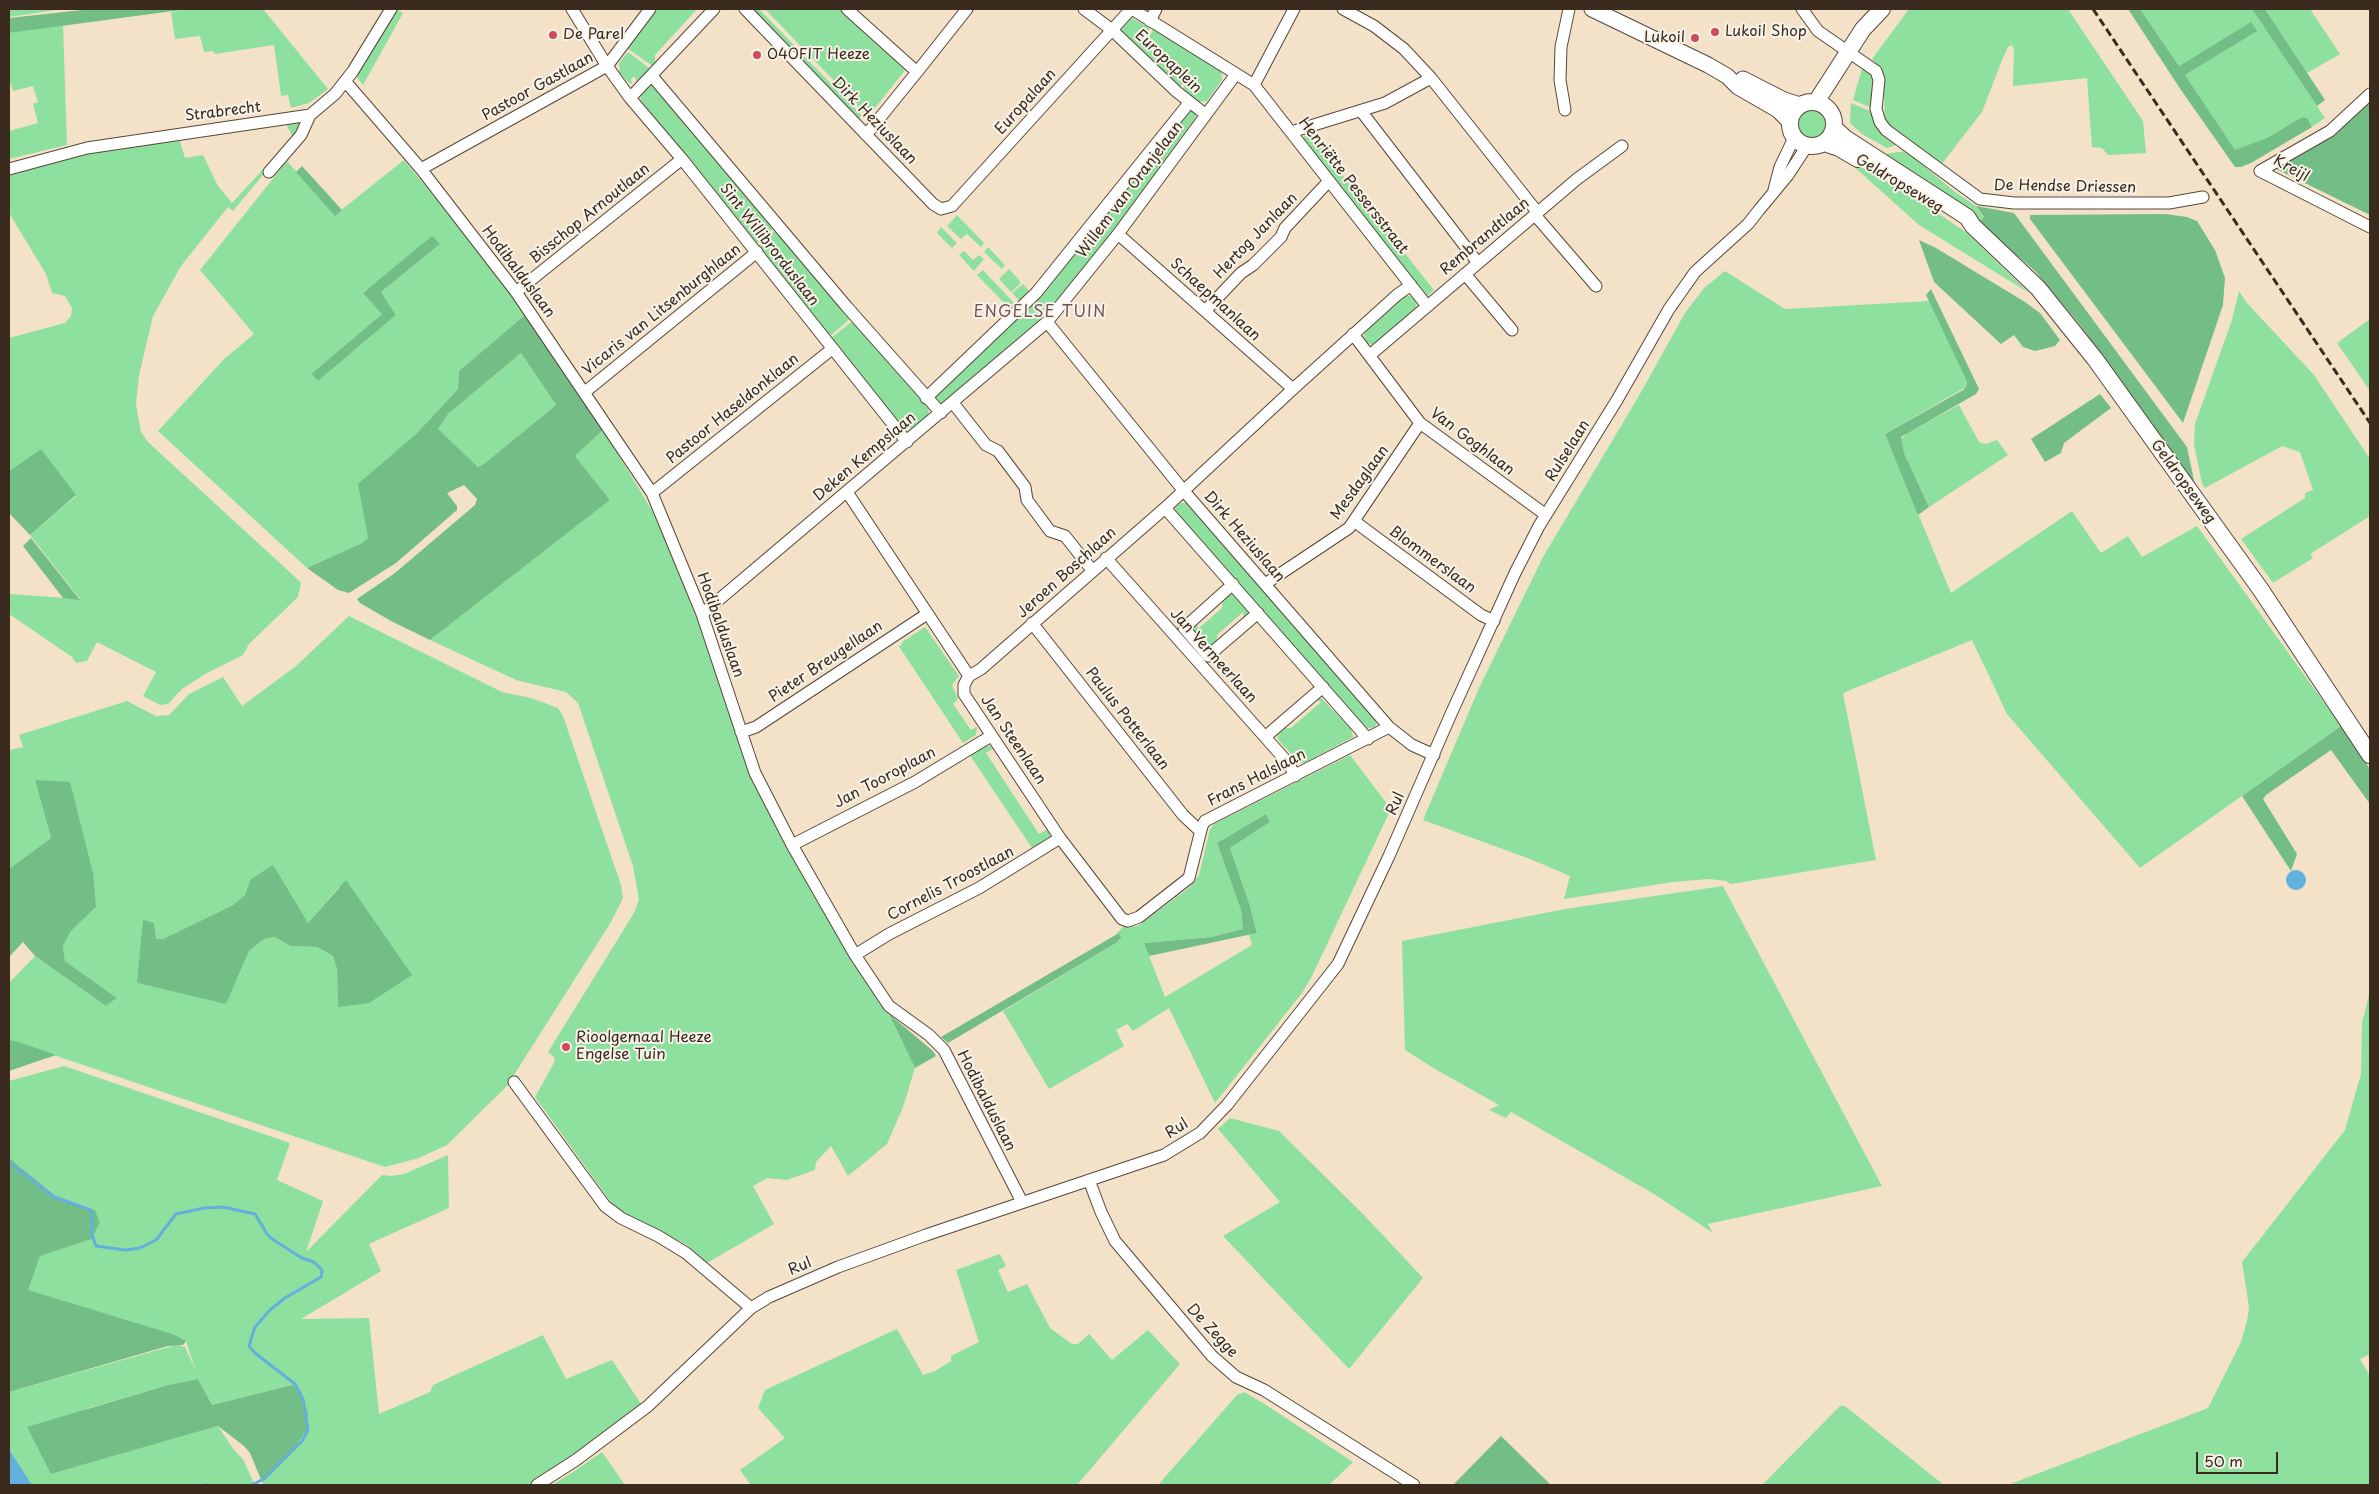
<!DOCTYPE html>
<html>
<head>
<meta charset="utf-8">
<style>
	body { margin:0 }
	#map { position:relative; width:2379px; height:1494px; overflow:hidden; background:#f4e2c8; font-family:"Playpen Sans",sans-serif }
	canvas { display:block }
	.frame { position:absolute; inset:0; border:10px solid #3b2a1e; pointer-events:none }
	.scale { position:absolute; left:2196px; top:1452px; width:82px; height:22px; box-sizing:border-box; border:2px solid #3b2a1e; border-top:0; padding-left:6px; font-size:15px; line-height:18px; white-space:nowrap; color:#3b2a1e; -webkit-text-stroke:4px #f7f3e8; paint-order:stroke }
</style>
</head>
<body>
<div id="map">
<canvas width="2379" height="1494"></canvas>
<div class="frame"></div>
<div class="scale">50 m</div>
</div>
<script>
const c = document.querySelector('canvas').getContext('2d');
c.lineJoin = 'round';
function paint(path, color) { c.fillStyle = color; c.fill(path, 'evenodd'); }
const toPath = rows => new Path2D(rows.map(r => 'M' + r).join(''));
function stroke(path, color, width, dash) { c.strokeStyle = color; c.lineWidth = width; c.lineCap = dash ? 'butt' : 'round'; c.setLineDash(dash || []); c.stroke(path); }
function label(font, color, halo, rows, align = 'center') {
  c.font = font + ' "Playpen Sans",sans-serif'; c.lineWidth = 4; c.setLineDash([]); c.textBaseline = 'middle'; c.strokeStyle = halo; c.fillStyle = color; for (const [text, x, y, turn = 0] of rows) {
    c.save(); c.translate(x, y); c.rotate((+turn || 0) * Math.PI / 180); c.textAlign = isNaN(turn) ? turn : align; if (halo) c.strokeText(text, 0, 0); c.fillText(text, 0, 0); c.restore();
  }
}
paint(toPath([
	[9,9,63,9,9,17],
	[188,9,263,9,328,89,309,103,291,108,288,95,281,96,274,45,215,54,213,51,204,52,200,36,175,39,171,12],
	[396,9,403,13,363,85,356,76],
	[658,9,697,9,655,55,655,68,627,48],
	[752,9,759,9,862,116,858,119],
	[765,9,841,9,906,69,871,113,865,113],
	[1909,9,2068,9,2143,121,2146,153,2108,155,2102,148,2092,147,2087,78,2013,86,2014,49,2012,45,2008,47,2002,60,1982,112,1941,165,1889,128,1885,120,1883,73,1872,59],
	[2140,9,2252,9,2325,118,2312,127,2307,118,2302,117,2267,138,2235,151,2185,75,2256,31,2250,23,2179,66],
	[2265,9,2310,9,2340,54,2307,73],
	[1132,18,1150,28,1143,43,1177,73,1175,75,1183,83,1180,87,1122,33,1121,27,1128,19],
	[63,25,67,145,9,159,9,131,38,123,33,104,38,102,33,86,13,91,11,84,9,84,9,33],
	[1153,29,1221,70,1222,80,1207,101,1198,102,1182,89,1189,81,1147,42],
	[628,52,652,70,637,83,635,77,631,78,632,84,628,82,618,71,620,70,619,63],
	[1863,65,1868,68,1874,85,1873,102,1869,107,1853,100],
	[647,85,654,86,775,227,756,244,641,101,640,94],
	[1851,103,1872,112,1899,144,1887,148,1862,134,1850,123],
	'1796 125a16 16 0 1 1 32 0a16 16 0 1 1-32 0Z',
	[1191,109,1197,113,1195,118,1113,232,1045,315,940,405,934,400,935,396,1028,308],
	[294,121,300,125,298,133,233,211,228,207,181,266,153,316,139,375,136,404,141,432,148,442,294,576,301,583,298,597,249,644,243,655,205,674,182,689,168,704,160,705,143,696,156,672,97,642,87,661,76,663,72,657,9,614,9,594,80,599,30,535,76,496,41,449,9,471,9,338,65,323,71,316,72,308,65,296,52,293,46,274,9,213,9,173,47,159,183,138,180,141,185,158,203,155,218,186,232,203,293,137,286,124,266,128,265,125],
	[1310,134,1434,290,1427,296,1304,142,1304,136],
	[1865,145,1885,154,1906,151,1955,192,1976,206,1984,218,1979,223],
	[1842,156,1914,197,1967,233,2029,293,1919,225],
	[404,160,505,283,526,314,459,371,458,389,416,434,368,538,362,543,307,568,158,431,224,359,254,334,200,270,287,161,335,215],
	[440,244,381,292,396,315,318,381,311,374,382,314,363,292],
	[957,215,984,243,981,247,967,234,961,239,947,226],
	[941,227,957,243,952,248,937,233],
	[777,229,852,317,830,336,758,246],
	[988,247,1005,265,1002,269,984,252],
	[964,251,973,260,979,255,984,259,974,271,959,255],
	[1009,269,1020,281,1020,284,1011,292,999,279],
	[983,270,1016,305,1011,310,977,275],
	[1725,271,1785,309,1929,301,1967,382,1966,387,1885,434,1951,593,2072,511,2101,553,2128,536,2142,557,2197,526,2341,726,2140,868,2007,714,1972,640,1843,693,1876,860,1731,884,1726,881,1709,879,1673,882,1564,899,1570,876,1530,859,1423,820,1479,688,1543,557,1640,394,1685,313,1704,288],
	[1023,284,1029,291,1020,301,1012,293],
	[2239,291,2246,302,2314,375,2370,459,2370,516,2310,554,2313,558,2273,583,2241,539,2305,498,2305,493,2313,490,2300,452,2282,446,2205,488,2202,484,2194,444,2195,424,2232,320],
	[1403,296,1410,296,1416,300,1417,310,1374,345,1367,343,1364,336,1366,330],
	[2370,319,2370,391,2337,343],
	[854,320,929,408,928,416,913,429,902,426,831,338],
	[521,353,556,405,485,463,478,467,437,429,448,414],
	[1959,405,1979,442,1986,444,1997,440,2008,455,1929,507,1904,453,1901,439,1909,432],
	[603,430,661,525,695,615,701,619,732,720,807,881,870,988,889,1014,915,1068,903,1107,887,1144,848,1176,831,1146,816,1162,815,1170,787,1180,767,1178,753,1186,774,1224,707,1263,687,1245,615,1208,535,1097,554,1063,555,1058,548,1052,634,913,639,900,633,866,578,703,566,692,516,680,430,640,610,500,575,456],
	[1180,503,1187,503,1377,720,1375,727,1365,729,1175,514,1175,508],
	[1229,593,1233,593,1248,610,1248,615,1244,620,1243,612,1217,635,1217,646,1206,647,1192,629,1193,626,1197,620,1198,629,1222,608,1223,596],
	[349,616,502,692,531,698,558,708,563,716,621,885,623,898,611,922,507,1086,447,1145,419,1158,385,1167,9,1040,9,983,35,956,106,1006,117,998,65,961,63,946,71,931,96,907,51,782,35,780,51,838,9,869,9,750,23,747,19,735,127,701,156,716,169,715,189,694,223,677,242,706,296,666],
	[250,880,308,923,339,887,338,1007,337,969,333,956,317,947,290,946,275,937,264,939,249,951,226,1003,137,983,154,923,156,939,163,939,233,905,245,895],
	[925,627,959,676,952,685,958,699,953,704,971,730,976,727,977,728,976,735,963,743,898,645,901,646,902,642],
	[1321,698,1351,729,1353,737,1304,763,1300,763,1279,741,1277,736,1284,728,1291,728,1321,702,1315,700],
	[986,745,994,748,986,753,1039,834,1048,829,1050,831,1050,837,1032,848,969,754],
	[1350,755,1391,809,1312,976,1302,993,1215,1103,1169,1008,1133,1031,1127,1024,1116,1030,1124,1046,1049,1089,1003,1011,1116,943,1120,940,1119,933,1116,934,1123,927,1138,926,1190,887,1199,875,1210,829,1214,824],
	[1266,814,1270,822,1230,848,1250,906,1257,932,1249,935,1252,945,1165,997,1144,943,1211,937,1243,929,1241,910,1217,843],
	[1723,886,1882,1186,1708,1224,1713,1233,1654,1194,1511,1112,1506,1118,1489,1110,1499,1105,1435,1069,1405,1050,1402,941,1565,909],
	[2370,991,2370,1354,2360,1359,2370,1376,2370,1485,2008,1485,2208,1408,2241,1342,2247,1321,2249,1307,2242,1262,2345,1130,2361,1074,2362,1023],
	[64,1066,290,1143,277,1180,323,1201,306,1252,382,1175,391,1176,404,1174,448,1155,449,1208,369,1244,381,1271,301,1319,369,1318,379,1414,430,1392,433,1385,543,1335,566,1379,612,1360,643,1407,596,1442,529,1485,264,1485,262,1482,293,1450,292,1385,212,1405,198,1379,168,1385,86,1409,51,1474,218,1426,234,1450,243,1459,255,1485,32,1485,9,1449,9,1392,176,1345,185,1347,195,1369,186,1341,173,1334,27,1290,40,1256,95,1238,94,1234,100,1223,90,1207,57,1197,9,1158,9,1081],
	[1230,1118,1279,1131,1364,1215,1423,1278,1349,1369,1223,1236,1280,1202,1218,1129],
	[1000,1254,1006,1266,998,1270,1008,1292,1027,1284,1050,1328,1072,1344,1078,1344,1089,1334,1112,1360,1148,1330,1180,1364,1077,1485,751,1485,740,1470,785,1438,758,1408,765,1390,897,1329,923,1375,935,1371,951,1361,951,1356,979,1342,956,1270],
	[1244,1392,1263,1403,1353,1462,1329,1485,1158,1485,1237,1395],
	[1840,1406,1845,1406,1944,1485,1762,1485],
	[602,1452,625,1485,552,1485,573,1472]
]), '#8ee09f');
paint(toPath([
	[91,9,188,9,9,33,9,18],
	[2128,9,2140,9,2179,66,2251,22,2257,31,2185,75,2235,150,2267,138,2302,117,2307,118,2312,127,2251,163,2241,167,2235,167,2181,90],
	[2252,9,2265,9,2286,41,2325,100,2317,106],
	[2370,95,2370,215,2270,166,2355,113],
	[302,166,342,210,335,216,296,172],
	[1976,206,2014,213,2187,447,2195,485,2080,325,2035,271,1979,223,1984,217],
	[2165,214,2187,217,2197,221,2215,250,2225,278,2223,305,2183,423,2030,219,2030,215],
	[432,236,440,244,381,292,396,315,318,381,311,374,382,314,363,293],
	[1919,240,1936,248,2025,302,2040,313,2060,340,2055,346,2035,351,2023,347,2014,335,2001,344,1934,282],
	[1931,289,1979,389,1976,394,1901,437,1904,453,1929,507,1918,515,1885,434,1963,390,1966,387,1967,382,1926,295],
	[526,314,603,430,575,456,610,500,430,640,391,621,360,603,357,599,395,573,475,505,477,499,464,485,447,493,457,506,457,510,396,563,349,593,338,590,307,568,362,543,368,538,358,484,416,434,458,389,459,371],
	[521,353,556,405,485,463,478,467,438,429,448,414],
	[2100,394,2111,408,2064,443,2061,453,2045,462,2031,439],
	[41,449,76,495,30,535,9,513,9,471],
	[31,538,80,600,63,598,23,546],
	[2341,726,2370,769,2370,804,2331,750,2266,795,2263,799,2297,854,2291,871,2242,796],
	[35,780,70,782,93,873,96,907,71,931,63,946,65,961,117,998,106,1006,35,956,23,942,9,957,9,869,51,838],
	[1266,814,1270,822,1230,848,1250,906,1257,933,1149,956,1144,943,1211,937,1243,929,1241,910,1217,843],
	[273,865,308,923,346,880,412,975,369,1003,338,1007,337,969,333,956,317,947,290,946,275,937,264,939,249,951,226,1004,137,983,143,920,154,923,156,939,163,939,233,905,245,895,250,880],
	[1119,933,1121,938,1116,943,948,1043,941,1037],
	[889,1014,933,1051,936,1056,915,1068],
	[9,1040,19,1042,56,1055,9,1071],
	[9,1158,57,1197,95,1210,100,1223,94,1234,95,1238,40,1256,28,1290,173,1334,186,1341,183,1345,168,1346,9,1392],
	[198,1379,212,1405,292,1385,301,1392,308,1413,307,1429,293,1450,262,1482,250,1453,244,1446,218,1426,51,1474,27,1427,168,1385],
	[1501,1436,1551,1485,1453,1485]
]), '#72be86');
paint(toPath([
	'2286 880a10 10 0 1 1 20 0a10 10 0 1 1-20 0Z',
	[9,1449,32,1485,9,1485]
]), '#62b0dc');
stroke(toPath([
	[9,1162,54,1197,89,1209,92,1213,92,1235,96,1246,125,1250,140,1248,156,1240,176,1214,204,1208,223,1207,255,1214,267,1234,272,1239,302,1258,314,1262,322,1270,321,1277,285,1298,270,1310,255,1327,249,1346,255,1353,295,1384,303,1399,308,1430,302,1441,264,1479,251,1485],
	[204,1485,208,1485]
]), '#62b0dc', 3);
const minor = toPath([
	[572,9,607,66,630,98,682,159,907,442],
	[745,9,933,204,941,209,952,206,1131,9],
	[847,9,917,72,866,135],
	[1084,9,1112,30,1177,92,1205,114],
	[1132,9,1254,85,1427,306],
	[1343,9,1374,26,1404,49,1431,78,1538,213],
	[1802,9,1818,31,1876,71,1879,80,1876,109,1880,122,1886,130,1980,199,2014,203,2169,203,2203,197],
	[1150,21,1156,9],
	[917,72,967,9],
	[652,76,847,307,941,413],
	[345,81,421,169,516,292,652,493,702,614,755,773,792,845,855,955,889,1006,929,1035,944,1050,1022,1202],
	[1254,85,1294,9],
	[630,98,714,9],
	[1565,110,1560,80,1561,47,1569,9],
	[1361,111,1478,263],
	[1291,132,1385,103,1431,78],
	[9,169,87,148,310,115,335,94,353,71,391,9],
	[421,169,607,66,650,9],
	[2260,171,2330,131,2370,94],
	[2260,171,2370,227],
	[269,172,301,135,310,115],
	[1774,190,1780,167,1794,138],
	[1535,215,1596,286],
	[1118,234,1293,389],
	[1465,274,1512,330],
	[516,292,682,159],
	[1205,311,1241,273,1253,265,1281,237,1285,228,1329,181],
	[1047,322,1183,490,1389,727,1412,745,1434,755],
	[1353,334,1420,423,1546,515],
	[1370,355,1577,179,1622,146],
	[585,392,757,252],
	[926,398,1036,293,1189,103],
	[953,403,986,445,998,451,1025,487,1027,500,1050,531,1065,536,1092,570],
	[847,492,969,676,964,685,964,694,1060,838,1122,919,1128,921,1139,917,1189,878,1202,826,1205,821,1389,727],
	[652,493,832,349],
	[1165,508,1368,739],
	[1354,521,1481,615,1494,621],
	[1106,558,1265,737,1289,764,1295,776],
	[1233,584,1184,628,1208,656,1258,613],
	[1265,584,1349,528,1420,423],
	[702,614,1047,322,1118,234,1236,74],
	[1032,623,1183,815,1200,831],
	[969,676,981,669,1165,508,1293,389,1397,295,1411,285],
	[741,732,756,727,927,614],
	[1265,737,1323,687],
	[792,845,915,782,991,736],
	[855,955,889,934,979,888,1060,838],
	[514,1082,605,1206,621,1218,658,1236,686,1253,751,1308],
	[1089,1180,1101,1212,1115,1241,1212,1356,1236,1377,1264,1390,1414,1485],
	[537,1485,576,1460,648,1406,751,1308,769,1297,838,1267,926,1235,1164,1155,1200,1133,1227,1105,1338,964,1389,856,1451,714,1515,573,1539,526,1617,400,1669,309,1695,272,1748,224,1759,210,1788,175,1807,146]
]);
const tertiary = toPath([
	[1592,9,1708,65,1727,76,1738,87,1778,110,1790,122],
	[1743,79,1784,100,1800,105]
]);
const secondary = toPath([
	'1790 124a22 22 0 1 1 44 0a22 22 0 1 1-44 0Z',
	[1816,102,1863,29,1882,9],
	[1834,128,1845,138,1967,217,1973,226,2038,288,2095,359,2261,590,2370,755],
	[1824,143,1839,148,1858,159]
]);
stroke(minor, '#574638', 13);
stroke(tertiary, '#574638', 17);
stroke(secondary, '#574638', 18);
stroke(minor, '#fff', 11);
stroke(tertiary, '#fff', 15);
stroke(secondary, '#fff', 16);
stroke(toPath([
	[2093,9,2370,423]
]), '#3b2a1e', 3, [8, 4]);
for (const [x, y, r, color] of [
	[1715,32,5,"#d1495b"],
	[553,35,5,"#d1495b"],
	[1695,38,5,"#d1495b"],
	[757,55,5,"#d1495b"],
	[566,1047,5,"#d1495b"]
]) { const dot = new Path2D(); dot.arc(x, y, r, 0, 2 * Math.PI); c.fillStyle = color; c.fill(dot); stroke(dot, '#f7f3e8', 2); }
label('15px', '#3b2a1e', '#f7f3e8', [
	["Lukoil Shop",1725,32],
	["De Parel",563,35],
	["Lukoil",1685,38,"right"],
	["040FIT Heeze",767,55],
	["Rioolgemaal Heeze",576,1038],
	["Engelse Tuin",576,1055]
], 'left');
label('15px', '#3b2a1e', '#f7f3e8', [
	["Europaplein",1168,62,43],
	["Pastoor Gastlaan",538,87,-29],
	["Europalaan",1026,102,-48],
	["Strabrecht",223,112,-7],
	["Dirk Heziuslaan",874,121,46],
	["Kreijl",2291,169,29],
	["Geldropseweg",1899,184,31],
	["Henriëtte Pessersstraat",1353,186,52],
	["De Hendse Driessen",2065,187,1],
	["Willem van Oranjelaan",1130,190,-53],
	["Bisschop Arnoutlaan",590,214,-39],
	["Hertog Janlaan",1256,236,-46],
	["Rembrandtlaan",1485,237,-40],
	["Sint Willibrorduslaan",769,245,52],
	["Hodibalduslaan",518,272,53],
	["Schaepmanlaan",1215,300,42],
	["Vicaris van Litsenburghlaan",662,310,-39],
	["Pastoor Haseldonklaan",733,409,-39],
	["Van Goghlaan",1472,442,37],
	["Rulselaan",1568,451,-58],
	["Deken Kempslaan",865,457,-40],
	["Geldropseweg",2183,482,54],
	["Mesdaglaan",1360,483,-54],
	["Dirk Heziuslaan",1244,537,49],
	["Blommerslaan",1432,560,36],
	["Jeroen Boschlaan",1067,573,-42],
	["Hodibalduslaan",720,625,70],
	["Jan Vermeerlaan",1213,656,48],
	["Pieter Breugellaan",826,662,-34],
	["Paulus Potterlaan",1127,719,52],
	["Jan Steenlaan",1013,740,56],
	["Jan Tooroplaan",885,778,-28],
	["Frans Halslaan",1257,778,-27],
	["Rul",1396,804,-66],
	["Cornelis Troostlaan",951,884,-28],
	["Hodibalduslaan",986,1101,63],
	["Rul",1177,1129,-32],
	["Rul",800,1267,-23],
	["De Zegge",1212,1331,47]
]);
c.letterSpacing = '1px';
label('16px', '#735059', '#f7f3e8', [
	["ENGELSE TUIN",1040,313]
]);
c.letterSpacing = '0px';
</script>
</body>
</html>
